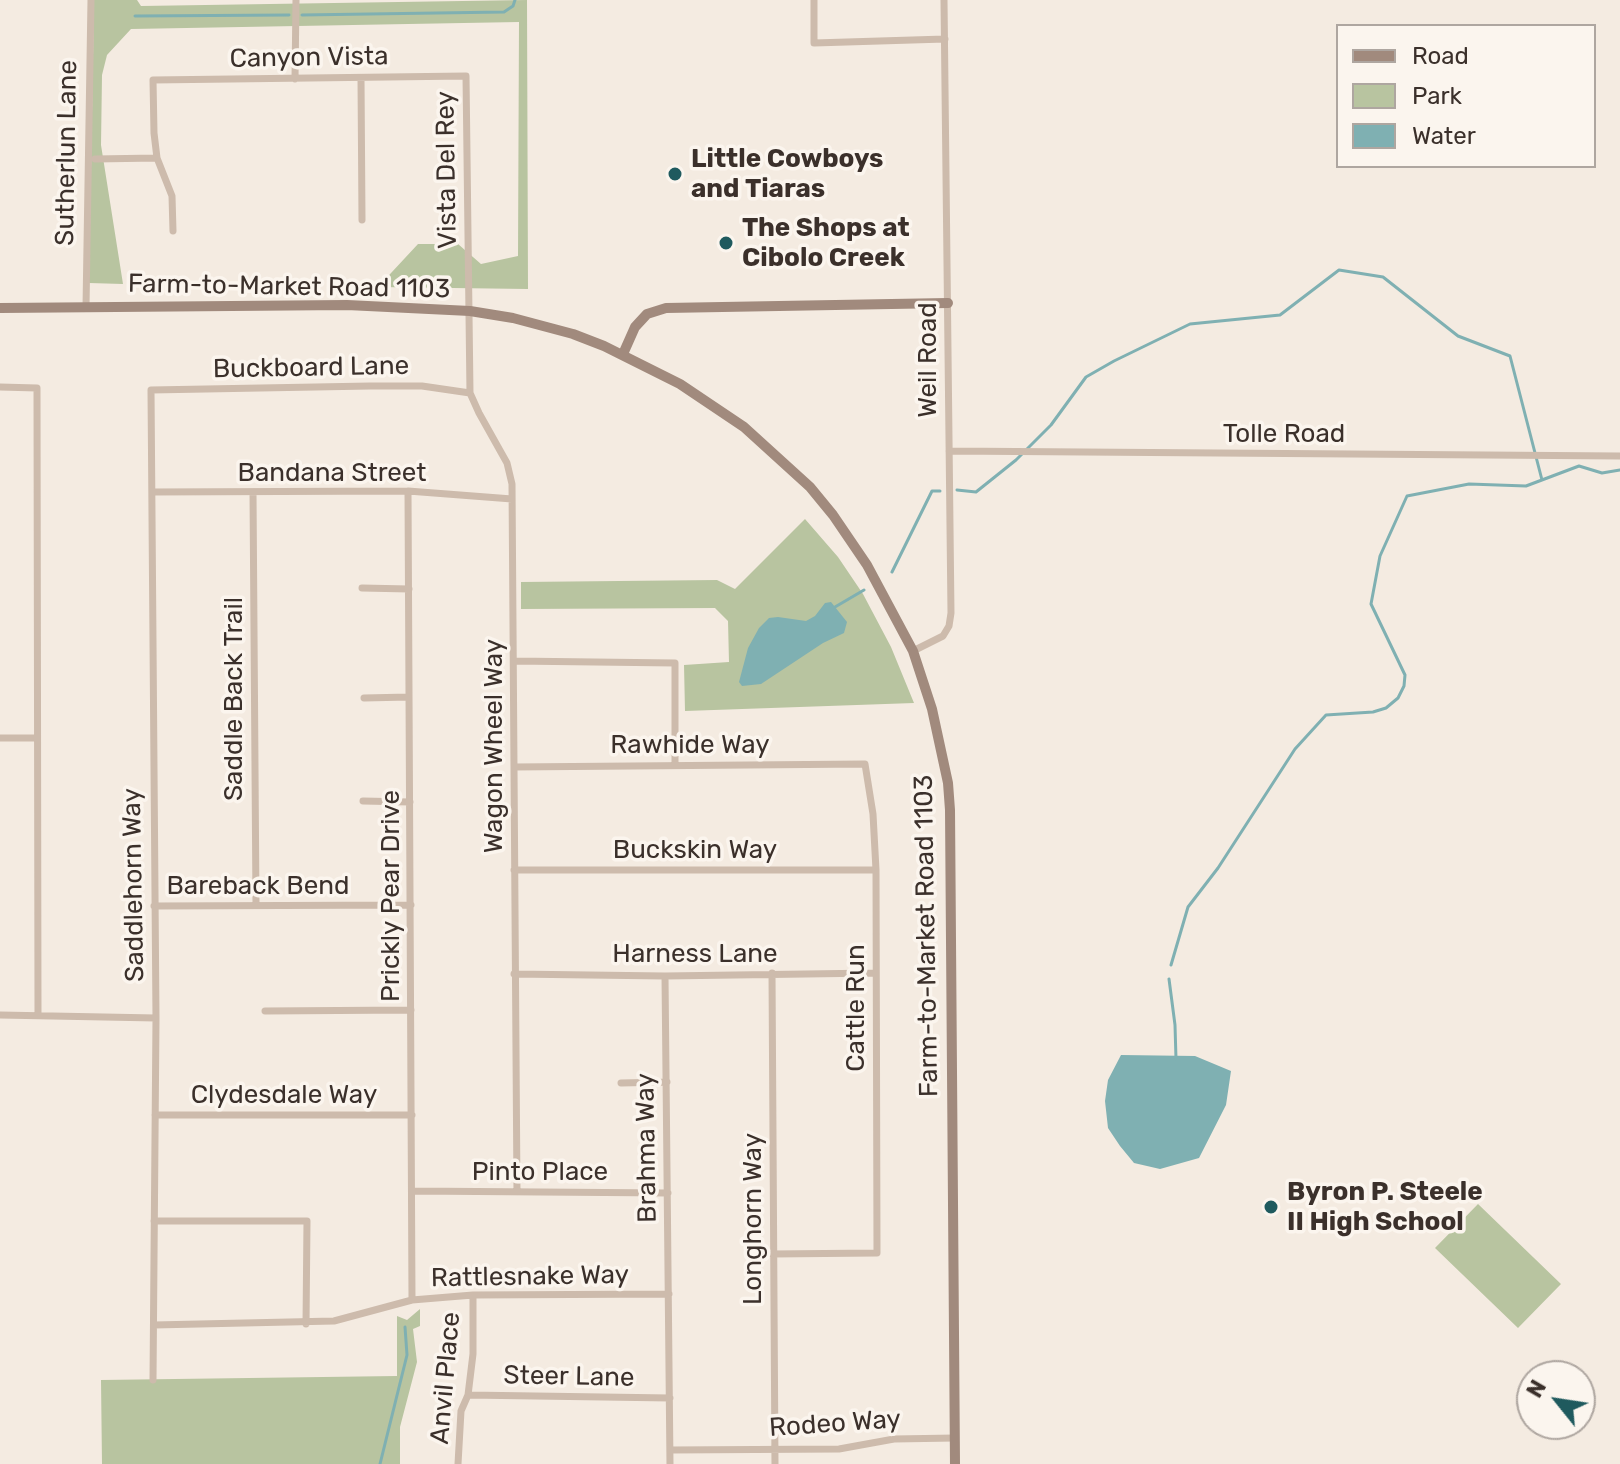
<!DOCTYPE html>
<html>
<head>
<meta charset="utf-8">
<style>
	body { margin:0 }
	#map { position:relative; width:1620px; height:1464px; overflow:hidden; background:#f4ebe1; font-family:Rubik,sans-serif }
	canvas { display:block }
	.legend { position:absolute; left:1336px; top:24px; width:260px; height:144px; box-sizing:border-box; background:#fbf5ee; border:2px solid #aea6a0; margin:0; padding:10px 14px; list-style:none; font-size:24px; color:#3b302b }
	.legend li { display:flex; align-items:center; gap:16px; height:40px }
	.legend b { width:40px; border:2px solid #aea6a0 }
	.north { position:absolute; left:1516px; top:1360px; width:80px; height:80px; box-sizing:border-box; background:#fbf5ee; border:2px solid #aea6a0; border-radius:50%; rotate:300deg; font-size:22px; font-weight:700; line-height:32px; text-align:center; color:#3b302b }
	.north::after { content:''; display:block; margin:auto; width:28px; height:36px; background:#1f5a5e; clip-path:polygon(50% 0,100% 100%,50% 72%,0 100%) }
</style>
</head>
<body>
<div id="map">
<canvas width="1620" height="1464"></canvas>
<ul class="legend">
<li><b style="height:10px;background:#a18a7d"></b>Road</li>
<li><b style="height:22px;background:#b8c4a0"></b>Park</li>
<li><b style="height:22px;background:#7fb0b2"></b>Water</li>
</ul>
<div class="north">N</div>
</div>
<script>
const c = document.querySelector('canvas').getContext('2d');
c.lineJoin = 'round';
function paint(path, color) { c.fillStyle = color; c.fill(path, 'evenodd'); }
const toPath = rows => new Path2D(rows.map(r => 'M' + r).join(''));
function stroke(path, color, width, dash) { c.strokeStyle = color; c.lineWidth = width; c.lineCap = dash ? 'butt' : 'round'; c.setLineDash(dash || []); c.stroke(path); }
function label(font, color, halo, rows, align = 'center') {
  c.font = font + ' Rubik,sans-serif'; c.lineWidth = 7; c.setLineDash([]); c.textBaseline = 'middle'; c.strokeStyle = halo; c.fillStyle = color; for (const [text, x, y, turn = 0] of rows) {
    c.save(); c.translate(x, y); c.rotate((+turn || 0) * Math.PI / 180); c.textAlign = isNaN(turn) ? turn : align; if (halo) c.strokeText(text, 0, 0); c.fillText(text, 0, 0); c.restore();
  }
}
paint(toPath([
	[94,0,137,0,141,6,527,0,528,289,378,287,418,244,458,244,481,264,518,256,519,22,131,29,107,55,102,75,101,145,123,284,89,283],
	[805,519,838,557,863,594,891,647,914,703,685,711,684,665,729,662,728,621,715,608,521,609,521,582,717,580,735,589],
	[1478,1204,1561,1284,1518,1328,1435,1248],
	[420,1309,420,1326,413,1329,417,1362,400,1427,400,1464,102,1464,101,1380,397,1376,397,1316,407,1320]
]), '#b8c4a0');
paint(toPath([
	[831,602,847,622,844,633,823,643,761,684,742,686,739,682,748,648,759,628,769,618,778,617,806,621,815,616,825,603],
	[1121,1055,1195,1056,1231,1071,1226,1105,1199,1158,1160,1169,1134,1163,1120,1146,1108,1128,1105,1101,1108,1080]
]), '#7fb0b2');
stroke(toPath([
	[302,15,504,12,513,6,515,0],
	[135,16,289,15],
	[957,490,976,492,1016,460,1051,425,1086,377,1114,361,1190,324,1280,315,1339,270,1383,277,1458,336,1510,356,1542,480],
	[892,572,932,491,940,491],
	[835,607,864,590],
	[1171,965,1188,907,1218,868,1295,749,1326,715,1373,712,1386,708,1398,698,1404,686,1405,675,1371,604,1380,556,1407,496,1469,484,1526,486,1579,466,1602,473,1620,470],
	[1169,979,1175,1025,1176,1059],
	[380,1464,407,1355,405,1327]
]), '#7fb0b2', 3);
stroke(toPath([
	[814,0,814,43,945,39],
	[361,78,362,220],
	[295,79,296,0],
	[95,159,157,158],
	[173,231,172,196,157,158,154,133,153,80,466,76,470,393,479,413,507,463,512,484,517,1192],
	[86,307,91,0],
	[0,387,37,388,38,1015],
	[949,451,1620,456],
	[408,491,412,1300],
	[152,492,408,491,512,499],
	[253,492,256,905],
	[362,588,409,589],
	[913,651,943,636,949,626,951,613,944,0],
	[514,661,675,663,675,765],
	[364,698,409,697],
	[0,738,37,738],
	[514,767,865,764,873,814,876,870,877,1253,772,1254],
	[363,801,410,802],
	[514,870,876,870],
	[154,906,411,905],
	[772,973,775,1464],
	[514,974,665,976,876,973],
	[665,976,670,1464],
	[265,1011,411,1010],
	[0,1015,156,1018],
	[621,1083,667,1082],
	[155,1115,412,1115],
	[413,1191,668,1193],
	[154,1221,307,1221,306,1324],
	[154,1325,334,1321,412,1300,473,1295,669,1294],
	[153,1380,156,1018,151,390,370,386,422,386,470,393],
	[468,1395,670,1398],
	[671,1450,839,1449,894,1439,955,1438],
	[458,1464,461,1411,468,1395,473,1354,473,1295]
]), '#cdbbac', 7);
stroke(toPath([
	[0,308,347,305,470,311,513,318,573,334,604,346,680,384,744,427,810,487,833,515,867,565,913,651,932,709,948,783,950,810,955,1464],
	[623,354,635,327,647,314,666,308,948,303]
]), '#a18a7d', 10);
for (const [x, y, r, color] of [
	[675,174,8,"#1f5a5e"],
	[726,243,8,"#1f5a5e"],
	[1271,1207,8,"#1f5a5e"]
]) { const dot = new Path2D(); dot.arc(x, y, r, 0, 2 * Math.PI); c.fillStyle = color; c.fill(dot); stroke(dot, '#fbf5ee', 3); }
label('26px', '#3b302b', '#fbf5ee', [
	["Canyon Vista",309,58,-1],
	["Sutherlun Lane",67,153,-89],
	["Vista Del Rey",447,170,-91],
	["Farm-to-Market Road 1103",289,287,1],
	["Weil Road",928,360,-90],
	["Buckboard Lane",311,368,-1],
	["Tolle Road",1284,434],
	["Bandana Street",332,473],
	["Saddle Back Trail",234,699,-90],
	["Rawhide Way",690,745],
	["Wagon Wheel Way",494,746,-90],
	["Buckskin Way",695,850],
	["Saddlehorn Way",134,885,-91],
	["Bareback Bend",258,886],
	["Prickly Pear Drive",391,896,-90],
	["Farm-to-Market Road 1103",927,936,-91],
	["Harness Lane",695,954],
	["Cattle Run",856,1008,-90],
	["Clydesdale Way",284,1095],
	["Brahma Way",647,1148,-91],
	["Pinto Place",540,1172],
	["Longhorn Way",753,1219,-90],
	["Rattlesnake Way",530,1277,-1],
	["Steer Lane",569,1377,1],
	["Anvil Place",446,1378,-85],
	["Rodeo Way",835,1424,-4]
]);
label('bold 26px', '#3b302b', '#fbf5ee', [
	["Little Cowboys",691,159],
	["and Tiaras",691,189],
	["The Shops at",742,228],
	["Cibolo Creek",742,258],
	["Byron P. Steele",1287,1192],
	["II High School",1287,1222]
], 'left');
</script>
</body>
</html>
